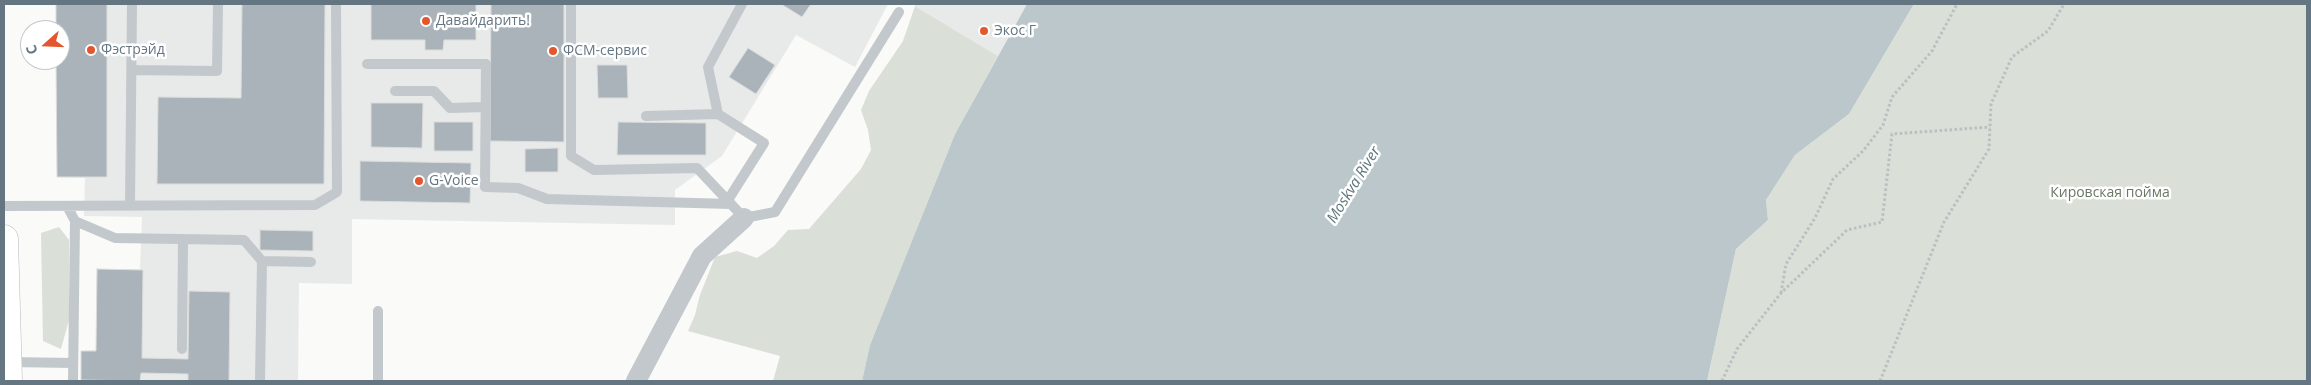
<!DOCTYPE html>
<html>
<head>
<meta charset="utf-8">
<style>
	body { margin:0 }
	#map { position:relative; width:2311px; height:385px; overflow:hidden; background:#fafaf8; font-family:"Open Sans",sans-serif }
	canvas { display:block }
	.frame { position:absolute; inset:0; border:5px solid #657683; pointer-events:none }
	.north { position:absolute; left:20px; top:20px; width:50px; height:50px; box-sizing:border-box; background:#fff; border:1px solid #c1c8cd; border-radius:50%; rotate:250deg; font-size:14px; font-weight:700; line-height:20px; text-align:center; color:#657683 }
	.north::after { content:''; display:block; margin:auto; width:18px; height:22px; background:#e4572e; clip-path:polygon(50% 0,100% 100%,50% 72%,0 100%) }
</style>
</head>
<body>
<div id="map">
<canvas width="2311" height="385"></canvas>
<div class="frame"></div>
<div class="north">С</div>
</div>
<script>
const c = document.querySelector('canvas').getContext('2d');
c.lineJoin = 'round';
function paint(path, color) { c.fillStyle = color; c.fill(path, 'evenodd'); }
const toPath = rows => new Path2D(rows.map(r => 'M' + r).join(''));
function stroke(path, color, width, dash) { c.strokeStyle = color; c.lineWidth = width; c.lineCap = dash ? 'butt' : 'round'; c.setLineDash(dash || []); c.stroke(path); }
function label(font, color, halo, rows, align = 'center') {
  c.font = font + ' "Open Sans",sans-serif'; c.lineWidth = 5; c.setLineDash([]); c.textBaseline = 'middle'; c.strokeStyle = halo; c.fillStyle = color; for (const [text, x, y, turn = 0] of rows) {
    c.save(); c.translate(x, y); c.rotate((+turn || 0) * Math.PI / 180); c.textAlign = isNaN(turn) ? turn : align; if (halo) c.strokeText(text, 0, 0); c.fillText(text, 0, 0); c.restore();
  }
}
paint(toPath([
	[56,4,888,4,855,67,796,35,722,156,675,190,675,225,352,219,352,284,299,283,298,381,81,380,81,351,96,350,97,269,140,270,142,217,84,216,85,178,57,177,56,60,60,60,60,30,56,30],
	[912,4,1027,4,998,56]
]), '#e8e9e9');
paint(toPath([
	[1914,4,2307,4,2307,381,1707,381,1736,249,1768,220,1766,200,1795,155,1849,114],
	[915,6,998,56,955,134,870,345,862,381,773,381,780,356,688,331,695,315,700,295,715,257,737,251,757,258,774,246,788,230,809,229,861,169,871,150,868,130,861,110,869,91,903,41],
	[59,227,69,240,69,320,61,349,43,341,41,233]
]), '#dadfd7');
paint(toPath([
	[1027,4,1914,4,1849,114,1795,155,1766,200,1768,220,1736,249,1707,381,862,381,870,345,955,134]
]), '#bbc7cb');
const building = toPath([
	[56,4,107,4,107,177,57,177,56,60,60,60,60,30,56,30,56,4],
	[242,4,325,4,324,184,157,184,158,97,241,98,242,4],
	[371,4,476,4,476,40,444,40,443,50,425,50,425,40,371,40,371,4],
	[491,4,564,4,564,142,490,141,491,4],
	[781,4,811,4,802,17,781,4],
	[748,48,775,65,756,94,729,77,748,48],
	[597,65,627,65,628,98,598,98,597,65],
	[371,103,423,103,422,148,371,147,371,103],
	[434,122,473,122,473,151,434,151,434,122],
	[618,122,706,123,706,155,617,155,618,122],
	[558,148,558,172,525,172,525,149,558,148],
	[360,161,471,163,470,203,360,201,360,161],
	[260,230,313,231,313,251,260,250,260,230],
	[97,269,143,270,142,358,188,359,189,291,230,292,229,381,188,381,188,374,141,373,140,381,81,380,81,351,96,351,97,269]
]);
paint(building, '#aab3b9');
stroke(building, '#dcdcda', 1);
const primary = toPath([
	[4,239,8,381]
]);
stroke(primary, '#b5babe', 29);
stroke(toPath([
	[28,34,30,34],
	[1781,293,1786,264,1815,218,1833,179,1863,151,1883,125,1892,97,1932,51,1957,4],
	[1722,381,1737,349,1781,293,1847,230,1882,222,1892,134,1990,127],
	[1880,381,1944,222,1989,149,1991,104,2012,57,2048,31,2064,4]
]), '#bbbfc2', 3, [2.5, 2.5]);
stroke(toPath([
	[571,6,571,156,594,170,697,168,731,204],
	[367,64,486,64,485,187,518,188,547,199,731,204,744,218,775,212,899,12],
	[132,70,217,71,218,4],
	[395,91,434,91,450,108,486,107],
	[718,114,708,67,742,4],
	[646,116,718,114,764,143,728,200],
	[130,205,132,4],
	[4,206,315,205,337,192,336,4],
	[67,206,75,221,73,381],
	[75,221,115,238,244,240,262,261],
	[182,349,183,239],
	[9,362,73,363],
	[260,381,262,261,311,262],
	[378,381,378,311]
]), '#c3c8cc', 10);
stroke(toPath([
	[636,381,702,256,744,218]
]), '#c3c8cc', 20);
stroke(primary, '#fff', 28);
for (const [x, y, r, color] of [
	[426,21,5,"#e4572e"],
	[984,31,5,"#e4572e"],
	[91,50,5,"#e4572e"],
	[553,51,5,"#e4572e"],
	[419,181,5,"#e4572e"]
]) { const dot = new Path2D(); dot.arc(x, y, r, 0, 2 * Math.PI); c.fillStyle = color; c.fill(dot); stroke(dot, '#fff', 2); }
label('14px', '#657683', '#fff', [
	["Давайдарить!",436,21],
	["Экос Г",994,31],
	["Фэстрэйд",101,50],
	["ФСМ-сервис",563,51],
	["G-Voice",429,181]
], 'left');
label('14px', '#687a64', '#fff', [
	["Кировская пойма",2110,193]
]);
label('italic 15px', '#60757c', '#fff', [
	["Moskva River",1354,185,-58]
]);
</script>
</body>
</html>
